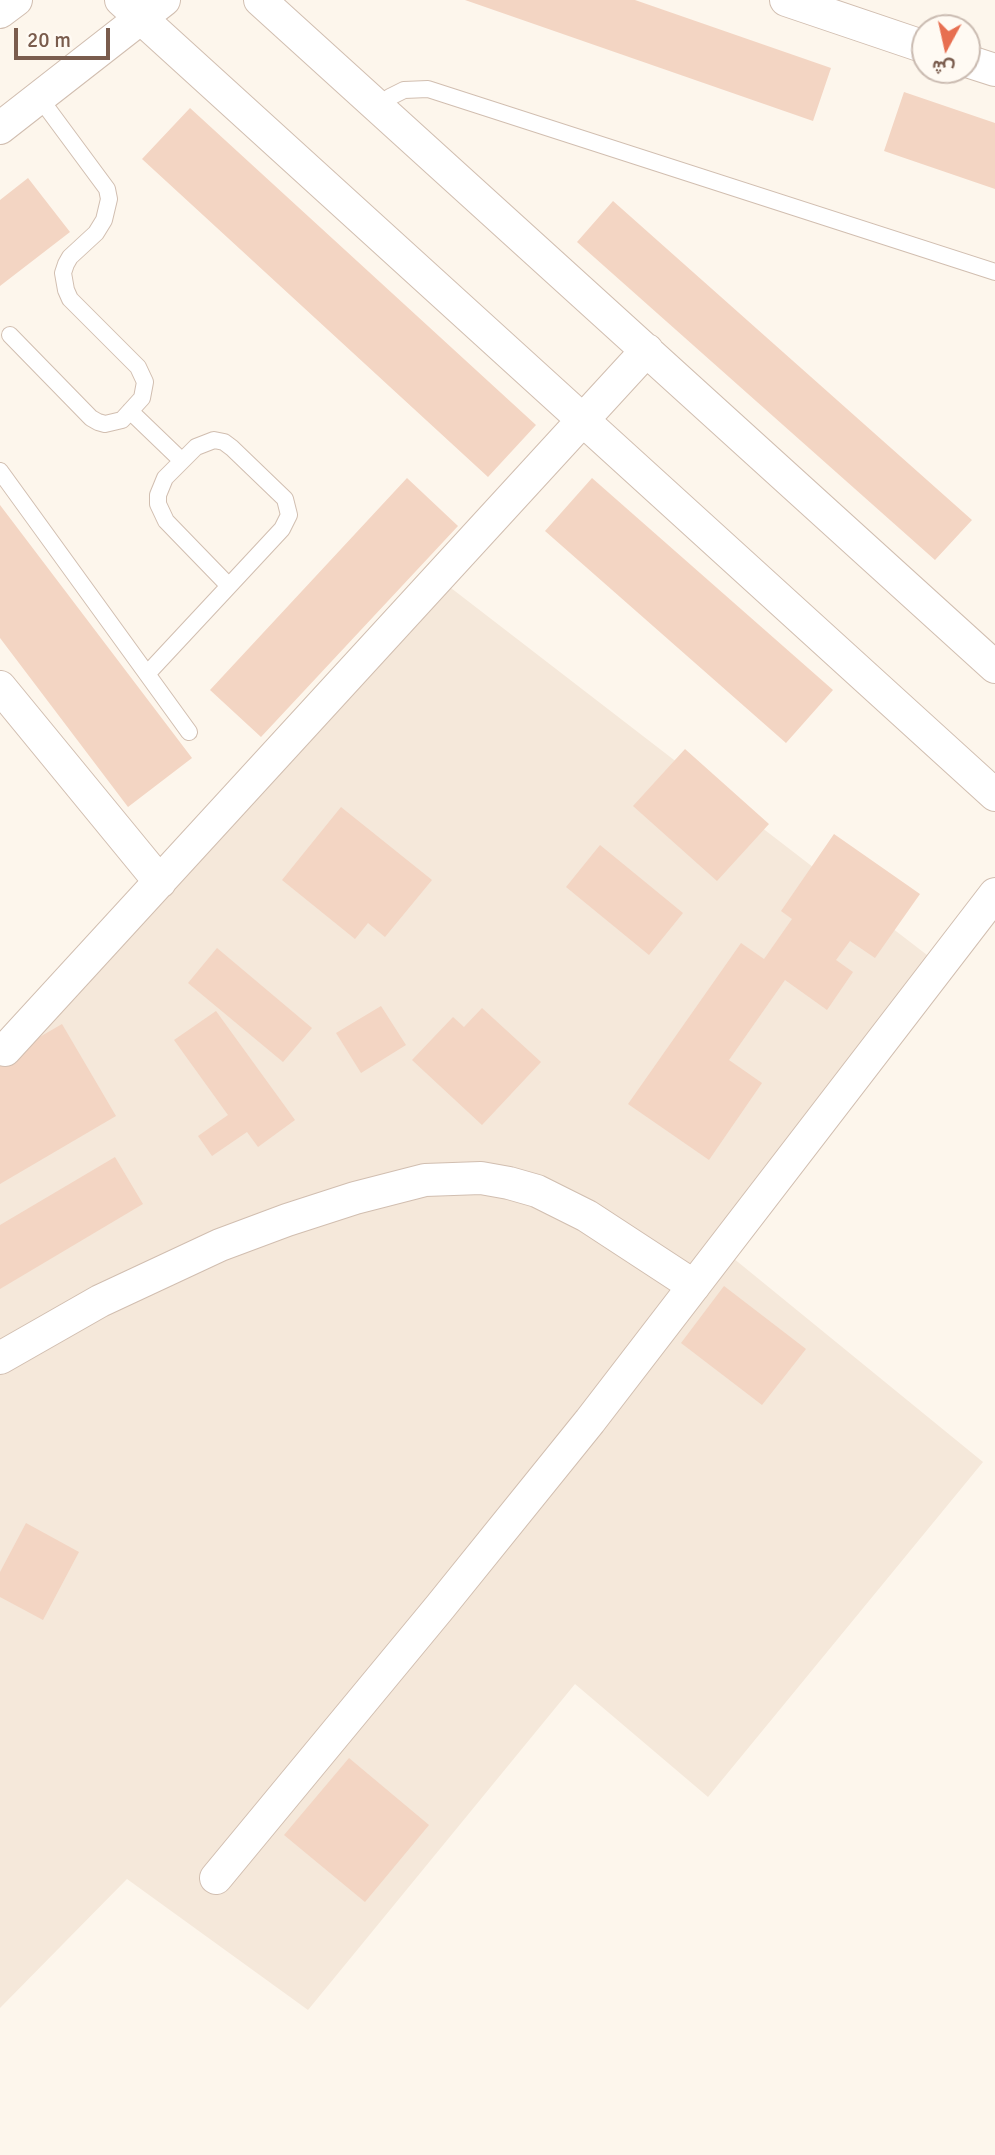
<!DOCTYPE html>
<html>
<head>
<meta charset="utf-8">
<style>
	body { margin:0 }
	#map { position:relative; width:995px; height:2155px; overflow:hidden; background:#fdf6ec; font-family:Signika,Vazirmatn,sans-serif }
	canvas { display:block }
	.north { position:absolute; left:911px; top:14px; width:70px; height:70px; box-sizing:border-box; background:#fffaf3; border:2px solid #cabbb1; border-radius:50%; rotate:188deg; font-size:19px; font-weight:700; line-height:28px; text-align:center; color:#7a5c4d }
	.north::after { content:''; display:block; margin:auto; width:24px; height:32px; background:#e76f51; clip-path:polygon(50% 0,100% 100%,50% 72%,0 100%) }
	.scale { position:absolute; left:14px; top:28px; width:96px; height:32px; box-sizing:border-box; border:4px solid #7a5c4d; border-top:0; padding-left:9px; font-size:21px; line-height:24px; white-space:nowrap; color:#7a5c4d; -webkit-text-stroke:5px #fffaf3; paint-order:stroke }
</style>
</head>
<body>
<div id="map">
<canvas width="995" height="2155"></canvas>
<div class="north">ش</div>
<div class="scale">20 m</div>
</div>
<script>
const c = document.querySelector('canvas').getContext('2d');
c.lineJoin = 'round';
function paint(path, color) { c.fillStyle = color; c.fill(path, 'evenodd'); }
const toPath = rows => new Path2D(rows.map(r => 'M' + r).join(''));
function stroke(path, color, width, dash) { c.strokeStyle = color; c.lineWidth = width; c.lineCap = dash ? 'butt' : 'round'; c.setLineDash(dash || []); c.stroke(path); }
paint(toPath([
	[438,578,940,965,722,1249,983,1462,708,1797,575,1684,308,2010,127,1879,0,2008,0,1053]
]), '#f5e8da');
paint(toPath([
	[465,0,635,0,831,68,813,121],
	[904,92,995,123,995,189,884,151],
	[190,108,536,425,488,477,142,159],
	[28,178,70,232,0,286,0,200],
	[613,201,972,520,935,560,577,242],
	[407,478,458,526,261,737,210,690],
	[592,478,833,690,786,743,545,531],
	[0,505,192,758,128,807,0,638],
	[685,749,769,824,717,881,633,806],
	[341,807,432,880,385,937,368,923,355,939,282,880],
	[834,834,920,894,875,958,850,941,836,960,853,972,827,1010,785,980,729,1060,762,1083,709,1160,628,1104,741,943,764,959,792,919,781,911],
	[600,845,683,913,649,955,566,887],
	[217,948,312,1028,283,1062,188,983],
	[381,1006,406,1045,361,1073,336,1033],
	[482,1008,541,1062,482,1125,412,1060,453,1017,464,1027],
	[216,1011,295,1120,258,1147,247,1132,212,1156,198,1136,228,1115,174,1040],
	[62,1024,116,1116,0,1184,0,1060],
	[115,1157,143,1204,0,1289,0,1225],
	[724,1286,806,1349,762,1405,681,1343],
	[26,1523,79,1552,43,1620,0,1597,0,1572],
	[349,1758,429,1825,365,1902,284,1835]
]), '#f3d5c3');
const lane = toPath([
	[379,108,390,97,404,90,428,89,995,272],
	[10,335,91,418,98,422,105,424,122,420,142,398,145,382,138,367,70,299,66,290,63,273,66,264,70,257,96,233,104,220,109,199,107,189,39,97],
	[130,411,181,460],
	[0,471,189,732],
	[147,674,229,586,282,529,289,515,285,499,232,448,224,442,214,440,196,447,165,478,158,495,158,504,166,521,229,586]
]);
const street = toPath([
	[121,0,995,795],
	[260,0,995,667],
	[786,0,925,47],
	[0,12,16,0],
	[967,61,995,70],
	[0,128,164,0],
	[0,687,160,882],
	[5,1050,647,350],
	[0,1358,100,1301,220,1245,287,1220,355,1198,425,1180,481,1178,509,1183,537,1191,587,1216,694,1286],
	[216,1878,440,1607,590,1421,995,894]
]);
stroke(lane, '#d1beb0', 18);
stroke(street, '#d1beb0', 34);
stroke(lane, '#fff', 16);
stroke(street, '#fff', 32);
</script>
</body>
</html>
